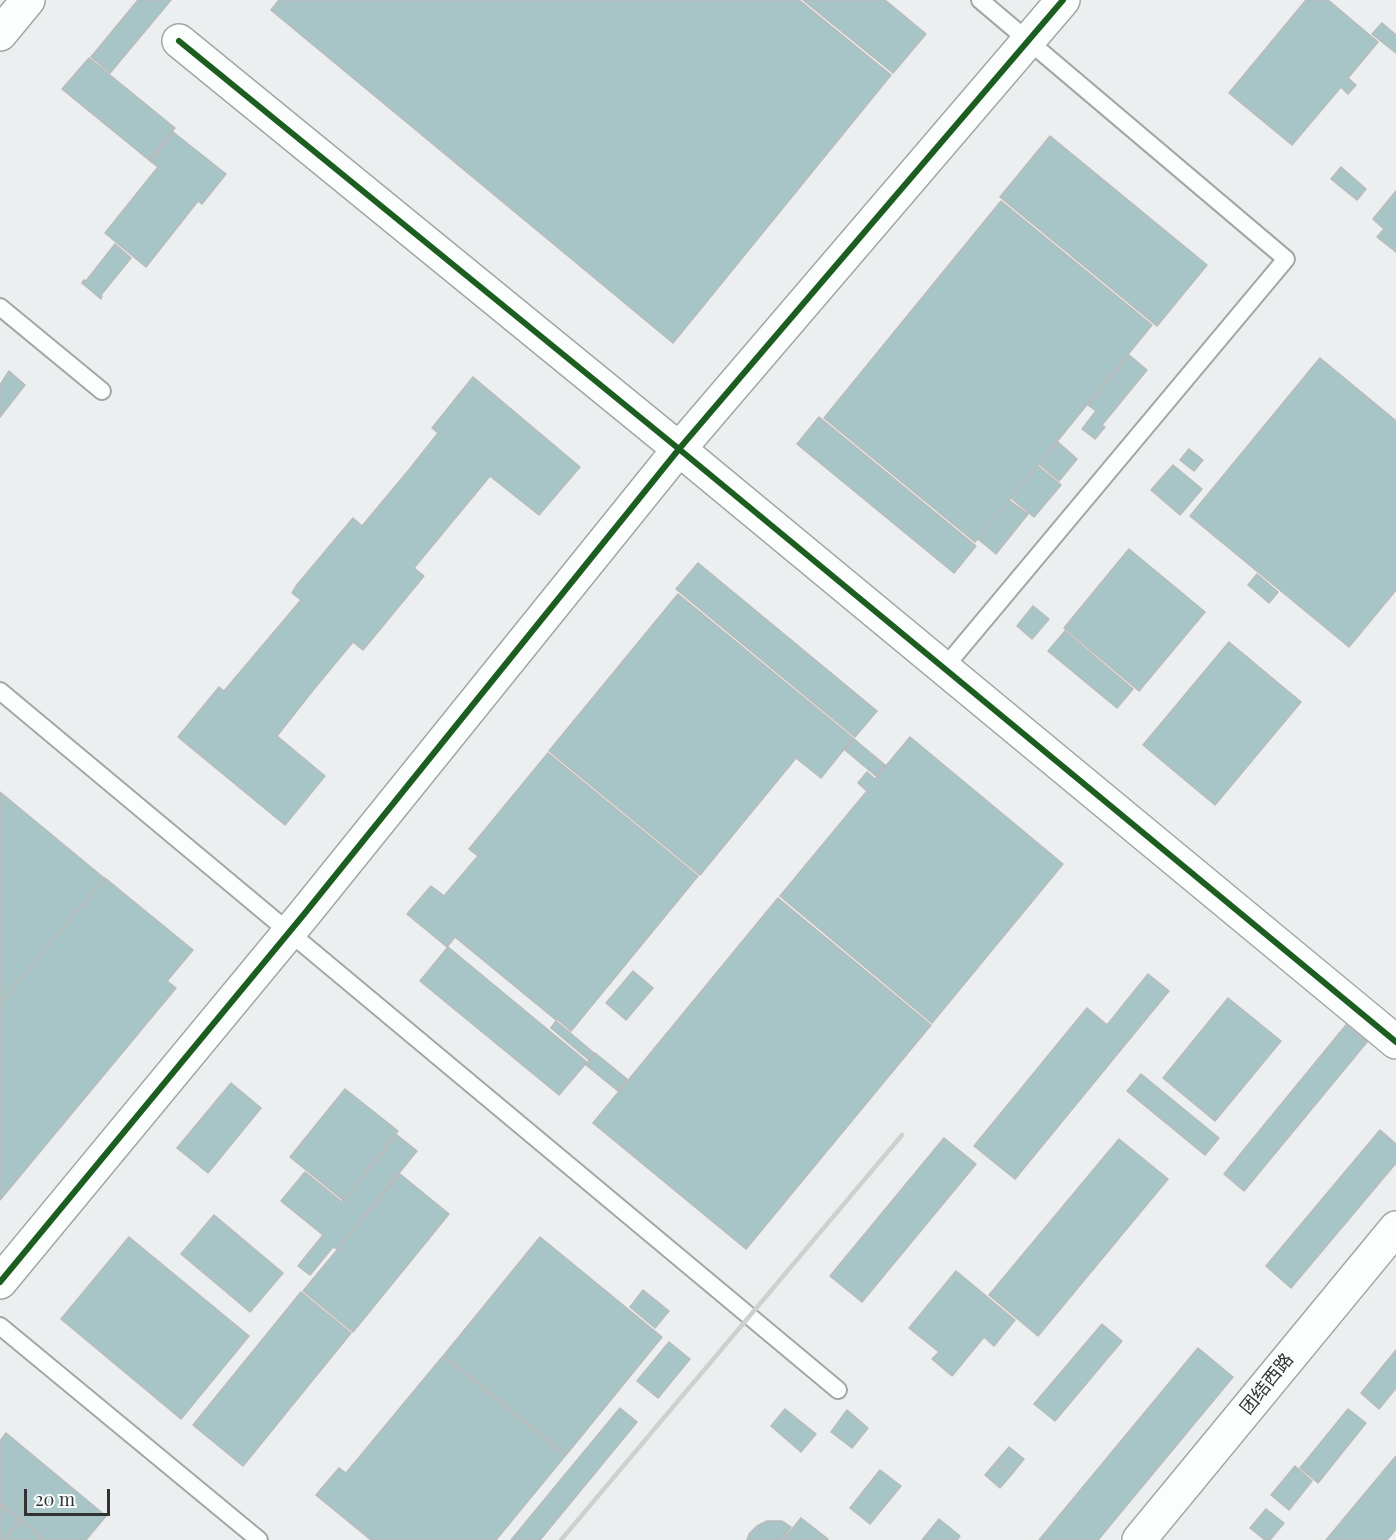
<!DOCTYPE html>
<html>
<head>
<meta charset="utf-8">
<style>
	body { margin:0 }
	#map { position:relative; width:1396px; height:1540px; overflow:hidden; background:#ecefef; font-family:"Playfair Display",serif }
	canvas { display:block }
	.scale { position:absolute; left:24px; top:1489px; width:86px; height:27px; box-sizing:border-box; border:3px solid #313333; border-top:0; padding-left:8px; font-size:18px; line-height:21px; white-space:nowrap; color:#313333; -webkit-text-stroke:4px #f9fdfe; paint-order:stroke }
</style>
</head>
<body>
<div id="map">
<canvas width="1396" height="1540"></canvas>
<div class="scale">20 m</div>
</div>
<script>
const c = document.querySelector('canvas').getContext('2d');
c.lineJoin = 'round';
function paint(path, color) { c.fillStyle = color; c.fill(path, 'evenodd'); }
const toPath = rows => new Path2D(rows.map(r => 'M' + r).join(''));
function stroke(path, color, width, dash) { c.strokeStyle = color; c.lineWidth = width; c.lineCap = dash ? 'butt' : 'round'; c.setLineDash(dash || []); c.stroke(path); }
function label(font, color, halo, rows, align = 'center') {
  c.font = font + ' "Playfair Display","Noto Sans SC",serif'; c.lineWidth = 5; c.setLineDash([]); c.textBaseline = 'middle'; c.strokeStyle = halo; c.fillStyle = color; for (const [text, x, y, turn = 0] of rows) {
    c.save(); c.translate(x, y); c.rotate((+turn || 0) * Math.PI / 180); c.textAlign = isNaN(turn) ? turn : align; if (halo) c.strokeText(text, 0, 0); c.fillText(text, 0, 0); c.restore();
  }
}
const building = toPath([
	[138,0,171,0,110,73,91,57,138,0],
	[279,0,799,0,891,75,673,343,271,10,279,0],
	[803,0,885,0,926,34,893,73,803,0],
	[1306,0,1328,0,1378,42,1348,78,1356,85,1348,94,1341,87,1292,145,1229,93,1306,0],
	[1382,23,1396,35,1396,53,1372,34,1382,23],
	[89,58,175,128,149,160,62,89,89,58],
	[173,132,226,174,202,204,198,201,146,267,105,233,158,167,150,161,173,132],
	[1050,136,1207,265,1157,326,1000,197,1050,136],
	[1341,167,1366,189,1357,200,1331,179,1341,167],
	[1396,191,1396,252,1377,237,1384,229,1373,219,1396,191],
	[1001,201,1152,325,975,542,824,418,1001,201],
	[115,244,131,258,101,295,102,296,101,299,82,283,84,280,86,281,115,244],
	[1129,355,1147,370,1102,425,1105,427,1095,439,1082,429,1096,411,1088,405,1129,355],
	[1320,358,1396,421,1396,590,1349,647,1190,516,1320,358],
	[9,371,25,385,0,417,0,385,9,371],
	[473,377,580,467,539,515,490,476,414,568,424,576,363,650,353,642,314,689,277,736,325,776,285,825,178,737,219,687,224,691,301,600,292,593,296,586,353,518,362,526,408,471,438,433,432,428,473,377],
	[819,417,976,546,954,573,797,444,819,417],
	[1058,442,1077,459,1059,481,1039,464,1058,442],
	[1189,449,1203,460,1194,471,1180,460,1189,449],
	[1173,465,1202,489,1180,515,1151,490,1173,465],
	[1038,466,1061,485,1034,517,1011,498,1038,466],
	[1009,500,1028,514,996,554,978,539,1009,500],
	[1129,549,1205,612,1139,691,1064,628,1129,549],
	[698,563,877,711,855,737,676,589,698,563],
	[1257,574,1278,592,1269,603,1248,585,1257,574],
	[678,594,853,738,821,778,796,758,700,875,549,751,678,594],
	[1033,606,1049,619,1032,639,1017,626,1033,606],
	[1065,631,1133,689,1117,708,1048,651,1065,631],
	[1229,642,1301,702,1215,805,1143,745,1229,642],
	[910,737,1063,864,932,1023,780,896,867,791,858,783,867,772,875,779,910,737],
	[854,739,885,765,876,776,845,750,854,739],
	[548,753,698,876,571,1031,557,1019,556,1020,455,937,447,947,407,914,431,886,444,896,478,856,469,849,548,753],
	[0,792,104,878,0,1003,0,792],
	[105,878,193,950,167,981,176,988,0,1200,0,1004,105,878],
	[778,898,931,1025,746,1249,593,1123,778,898],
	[448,947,587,1062,559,1095,420,981,448,947],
	[633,971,653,988,626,1020,606,1003,633,971],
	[1148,974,1169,991,1015,1179,974,1146,1087,1008,1107,1025,1148,974],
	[1228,998,1281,1041,1215,1121,1163,1078,1228,998],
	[556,1021,594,1053,589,1060,551,1028,556,1021],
	[1346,1025,1367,1042,1244,1191,1224,1174,1346,1025],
	[595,1053,627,1079,618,1091,586,1065,595,1053],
	[1141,1074,1219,1138,1205,1155,1127,1091,1141,1074],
	[231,1083,261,1108,208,1173,177,1148,231,1083],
	[345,1089,398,1131,343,1200,290,1157,345,1089],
	[1380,1130,1396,1144,1396,1163,1291,1288,1266,1266,1380,1130],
	[397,1135,417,1151,337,1249,333,1247,310,1275,298,1266,323,1235,281,1201,305,1172,342,1202,397,1135],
	[944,1138,976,1164,862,1302,830,1276,944,1138],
	[1119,1139,1168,1179,1038,1336,989,1295,1119,1139],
	[400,1174,449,1214,353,1332,303,1291,400,1174],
	[214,1215,283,1273,250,1312,181,1254,214,1215],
	[129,1237,249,1336,181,1419,61,1319,129,1237],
	[540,1237,662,1337,566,1455,444,1355,540,1237],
	[956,1271,1015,1320,994,1346,984,1337,952,1376,932,1359,939,1352,909,1328,956,1271],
	[643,1290,669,1311,655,1328,630,1307,643,1290],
	[301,1292,351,1333,243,1466,193,1425,301,1292],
	[1102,1324,1122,1341,1055,1421,1034,1404,1102,1324],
	[669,1342,690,1359,658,1398,637,1381,669,1342],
	[1198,1348,1233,1377,1098,1540,1039,1540,1198,1348],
	[1396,1350,1396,1388,1379,1409,1361,1393,1396,1350],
	[443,1356,565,1456,496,1540,371,1540,316,1495,339,1468,346,1473,443,1356],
	[620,1408,637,1422,540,1540,511,1540,620,1408],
	[785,1409,816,1434,801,1452,771,1426,785,1409],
	[1348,1409,1366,1423,1318,1483,1300,1468,1348,1409],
	[847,1410,868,1428,852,1448,831,1432,847,1410],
	[6,1433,106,1516,86,1540,45,1540,0,1502,0,1441,6,1433],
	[1009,1447,1024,1459,1012,1474,997,1461,1009,1447],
	[1396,1456,1396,1529,1387,1540,1326,1540,1396,1456],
	[996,1462,1012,1474,1000,1488,985,1475,996,1462],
	[1295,1466,1312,1481,1289,1510,1271,1495,1295,1466],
	[880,1470,901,1486,870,1524,850,1508,880,1470],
	[0,1504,20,1520,3,1540,0,1540,0,1504],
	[1266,1509,1284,1523,1270,1540,1265,1540,1250,1528,1266,1509],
	[801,1518,828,1539,827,1540,783,1540,801,1518],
	[939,1519,960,1536,957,1540,922,1540,939,1519],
	[21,1521,43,1540,5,1540,21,1521],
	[767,1521,782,1521,791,1527,781,1540,747,1540,749,1534,757,1526,767,1521]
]);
paint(building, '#a7c5c7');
stroke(building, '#b9bbbb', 1.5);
const lane = toPath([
	[0,307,102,391],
	[944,668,1286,259,980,0],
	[0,691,838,1390],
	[0,1326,259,1540]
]);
const street = toPath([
	[179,41,679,449,1396,1042],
	[0,1282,305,913,679,449,1063,0]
]);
const secondary = toPath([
	[1139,1540,1396,1228]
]);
const primary = toPath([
	[0,34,28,0]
]);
stroke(lane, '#a4a6a6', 20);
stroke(street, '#a4a6a6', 36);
stroke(secondary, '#a4a6a6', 36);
stroke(primary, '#a4a6a6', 36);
stroke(lane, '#fcfdfd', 16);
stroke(street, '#fcfdfd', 33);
stroke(secondary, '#fcfdfd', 33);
stroke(primary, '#fcfdfd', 33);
stroke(toPath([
	[561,1540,902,1135]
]), '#cfd0d0', 4.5);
stroke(toPath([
	[179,41,679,449,1396,1042],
	[0,1282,305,913,679,449,1063,0]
]), '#1b5e20', 6);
label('18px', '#313333', '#f9fdfe', [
	["团结西路",1267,1384,-51]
]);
</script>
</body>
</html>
